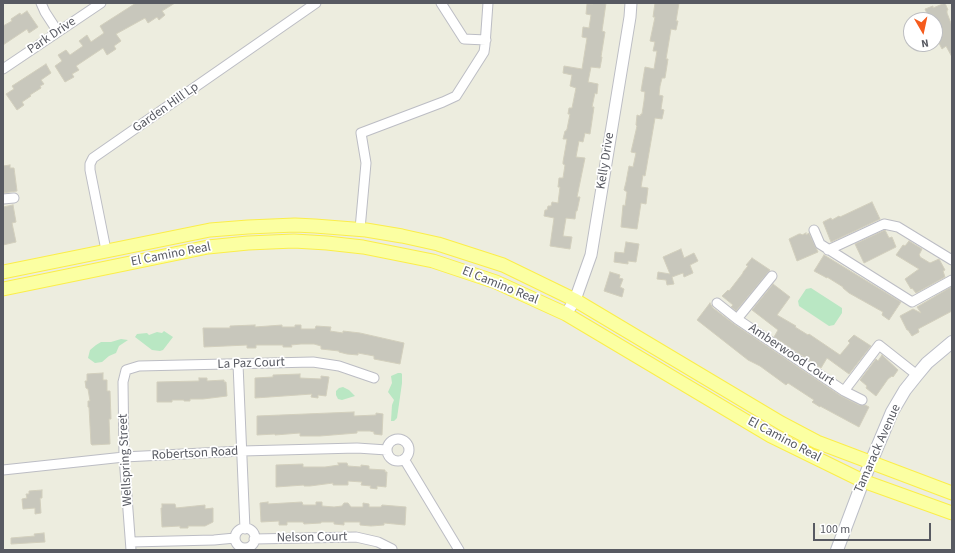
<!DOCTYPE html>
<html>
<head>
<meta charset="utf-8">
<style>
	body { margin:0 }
	#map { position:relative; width:955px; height:553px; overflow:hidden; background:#ededdf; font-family:"Source Sans 3",sans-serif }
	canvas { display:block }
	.frame { position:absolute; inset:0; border:4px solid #585a62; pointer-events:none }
	.north { position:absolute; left:903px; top:12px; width:40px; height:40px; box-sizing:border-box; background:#fff; border:1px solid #bcbdc0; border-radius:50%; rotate:171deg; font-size:11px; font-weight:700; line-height:16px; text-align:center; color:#585a62 }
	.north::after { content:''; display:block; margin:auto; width:14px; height:18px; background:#f55b1d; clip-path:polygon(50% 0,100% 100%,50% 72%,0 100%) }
	.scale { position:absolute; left:813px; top:523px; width:118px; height:18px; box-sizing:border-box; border:2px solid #585a62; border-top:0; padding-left:5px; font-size:12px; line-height:14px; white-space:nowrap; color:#585a62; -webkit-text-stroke:3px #fff; paint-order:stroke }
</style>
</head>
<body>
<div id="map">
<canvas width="955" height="553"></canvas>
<div class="frame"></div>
<div class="north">N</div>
<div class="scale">100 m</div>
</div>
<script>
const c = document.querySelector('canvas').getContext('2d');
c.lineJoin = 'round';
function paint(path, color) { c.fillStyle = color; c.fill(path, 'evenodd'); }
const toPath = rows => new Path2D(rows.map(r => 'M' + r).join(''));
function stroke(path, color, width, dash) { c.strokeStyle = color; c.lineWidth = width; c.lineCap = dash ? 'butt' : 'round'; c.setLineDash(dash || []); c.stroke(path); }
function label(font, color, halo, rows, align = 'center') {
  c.font = font + ' "Source Sans 3",sans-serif'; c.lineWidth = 3.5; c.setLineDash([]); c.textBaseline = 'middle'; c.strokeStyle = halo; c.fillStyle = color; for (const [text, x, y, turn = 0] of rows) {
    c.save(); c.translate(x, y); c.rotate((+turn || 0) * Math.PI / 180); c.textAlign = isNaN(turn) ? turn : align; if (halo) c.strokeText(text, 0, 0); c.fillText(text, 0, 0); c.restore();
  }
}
paint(toPath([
	[811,288,842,308,842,313,834,325,829,326,799,306,798,301,806,289],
	[164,331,173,337,163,350,160,351,152,350,135,337,137,334,147,333,149,335,157,332,162,333],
	[121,339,128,340,119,346,116,353,109,356,102,362,95,363,88,358,90,350,96,345,101,342,111,342],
	[398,373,401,373,402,374,402,383,397,418,394,421,391,421,392,405,394,400,388,392,392,383,391,376],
	[343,387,349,390,355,396,342,400,338,399,336,395,336,391,339,388]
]), '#b9e7c3');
const building = toPath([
	[136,3,175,3,162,11,165,15,159,20,157,17,148,23,145,18,116,34,121,41,114,46,116,49,107,55,103,48,76,66,79,70,72,74,74,77,65,82,55,66,62,61,58,55,66,50,70,55,83,46,79,41,87,35,91,42,104,33,100,26,136,3],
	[593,3,606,3,602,31,605,32,601,57,602,57,600,68,591,67,588,82,598,84,597,94,595,93,592,107,594,107,590,134,585,133,583,142,579,141,576,157,585,158,577,197,580,197,577,211,576,211,575,219,566,218,563,236,572,237,570,249,550,246,554,218,544,216,545,210,547,210,548,206,551,206,552,202,558,203,560,187,558,187,559,178,563,178,565,165,563,164,563,162,567,139,563,139,565,131,566,131,567,129,570,114,568,114,569,108,572,108,576,88,570,86,572,75,563,73,564,66,582,69,587,38,582,37,583,27,589,28,591,15,586,14,587,4,593,4,593,3],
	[655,3,679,3,676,21,678,21,676,30,671,29,666,59,668,59,665,78,662,78,660,86,659,95,663,96,661,109,664,110,662,119,655,118,645,176,643,175,641,187,648,188,646,204,641,203,637,229,621,227,623,205,625,206,627,192,624,190,626,182,629,166,633,167,636,153,631,152,637,126,636,125,637,115,640,116,641,114,642,114,644,101,645,92,641,91,645,67,654,69,657,51,653,51,655,42,650,41,655,17,653,17,655,3],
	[945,3,948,10,947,10,947,13,952,26,952,57,946,46,942,49,935,35,935,16,929,18,925,9,933,6,933,8,945,3],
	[27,11,38,27,29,33,27,29,3,45,3,26,12,21,11,19,20,13,21,15,27,11],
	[46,64,51,73,41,80,44,84,40,86,41,88,30,95,31,96,22,102,24,105,17,110,6,94,14,89,12,86,46,64],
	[10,165,10,168,14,168,17,191,3,193,3,166,10,165],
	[872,202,880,219,831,242,823,222,831,218,832,220,839,216,840,217,872,202],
	[13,205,16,222,12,223,16,242,3,245,3,207,13,205],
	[885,230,889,238,892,237,896,247,864,263,855,244,885,230],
	[806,233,806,235,809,233,818,252,797,261,789,239,799,234,801,234,802,235,806,233],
	[909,241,922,249,919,255,920,256,920,257,930,263,939,259,945,270,943,271,945,277,916,293,912,288,911,289,905,279,919,269,896,255,903,245,905,246,909,241],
	[626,242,639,244,636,262,628,261,628,264,614,262,615,252,624,253,626,242],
	[681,249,684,258,694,253,698,261,690,265,693,273,684,277,683,273,672,277,674,284,667,285,666,280,657,279,658,272,670,274,663,257,681,249],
	[824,255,901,302,889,320,882,315,883,312,849,293,843,288,843,287,827,277,827,278,814,271,824,255],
	[752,258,770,270,736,311,731,307,733,305,722,296,728,290,729,291,743,273,743,272,748,266,746,265,752,258],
	[610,272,620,275,619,278,623,279,620,287,624,289,622,297,604,291,610,272],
	[773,284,790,297,777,315,796,326,795,327,808,335,809,334,840,355,850,343,848,341,854,335,871,346,849,374,827,358,821,368,774,337,778,330,752,310,773,284],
	[951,287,952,311,918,329,919,332,912,336,908,330,907,330,900,316,913,309,921,313,917,307,951,287],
	[710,303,713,308,734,324,841,396,859,405,865,405,869,407,859,427,820,406,820,407,812,402,814,400,788,383,786,385,760,366,748,360,697,320,710,303],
	[255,325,255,327,282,325,282,327,295,327,295,325,301,325,301,329,315,329,316,326,331,327,330,331,343,333,343,331,360,333,404,343,400,364,374,359,374,356,358,353,358,355,347,354,339,352,339,351,321,349,321,346,314,344,301,344,291,345,292,347,283,347,283,345,256,345,256,348,247,348,247,345,204,347,203,328,230,328,230,326,255,325],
	[882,355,898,370,893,377,892,376,888,379,876,396,866,388,867,386,860,380,876,359,878,361,882,355],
	[103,373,103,380,107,380,107,391,110,391,111,419,109,419,110,444,92,445,91,444,89,407,88,407,88,401,90,401,88,389,86,388,85,381,87,381,87,374,103,373],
	[300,374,300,378,321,379,321,376,329,377,326,396,318,395,318,398,311,397,312,394,255,398,255,378,273,377,273,375,300,374],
	[199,378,207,378,207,381,224,380,224,382,226,382,227,396,203,399,190,399,190,401,184,401,184,400,172,400,172,402,157,402,157,382,199,381,199,378],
	[354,412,354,416,376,415,376,413,383,414,382,435,374,434,374,432,370,431,357,431,357,433,320,436,300,436,300,433,275,435,275,434,257,435,257,416,354,412],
	[338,463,347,463,348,466,361,467,361,465,369,466,369,469,385,470,385,472,387,472,386,487,377,486,377,489,370,488,371,486,361,485,362,482,348,481,348,485,333,485,333,483,310,486,304,486,304,485,276,487,276,465,303,464,303,467,325,467,339,465,338,463],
	[42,490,42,498,40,498,41,513,35,514,35,508,23,509,22,499,27,498,26,494,29,494,29,491,42,490],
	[268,502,268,504,302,502,303,505,316,505,316,502,322,502,322,506,334,507,342,506,344,503,348,503,351,507,363,507,363,503,369,504,369,507,381,507,382,505,406,507,405,525,384,523,384,525,371,526,360,525,360,522,344,522,344,525,334,524,334,522,321,522,321,523,304,524,303,522,287,522,287,525,279,525,279,521,261,522,260,503,268,502],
	[162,504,175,504,176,508,205,505,205,509,213,508,213,522,205,526,188,526,188,528,180,528,180,526,162,527,161,508,162,508,162,504],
	[44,533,45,542,11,544,11,538,35,536,34,534,44,533]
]);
paint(building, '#c8c7bc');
stroke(building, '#d2cfbd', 1);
const minor = toPath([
	[41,3,45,12,58,32],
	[441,3,464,39,486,40],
	[3,69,101,3],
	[3,199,14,198],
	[360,229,366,163,361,133,443,102,456,96,484,52,485,45,488,3],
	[814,230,820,244,912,302,952,280],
	[106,250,90,170,90,164,93,158,316,3],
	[828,250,884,224,898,227,952,260],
	[717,303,737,319,844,391,862,400],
	[737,319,772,276],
	[238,364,245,529],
	[844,391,879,345,917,375],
	'387 450a11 11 0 1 1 22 0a11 11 0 1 1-22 0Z',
	[404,459,459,550],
	[3,470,124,457,242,451,357,448,387,450],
	'235 538a10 10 0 1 1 20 0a10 10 0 1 1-20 0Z',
	[254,539,356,537,378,542,392,549],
	[131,542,214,540,235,538],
	[131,550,124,457,123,382,126,370,139,366,313,362,339,366,374,378]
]);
const tertiary = toPath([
	[566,314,575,300,591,255,630,17,631,3]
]);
const secondary = toPath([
	[837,550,863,481,892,412,905,390,917,375,927,363,952,342]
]);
const primary = toPath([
	[3,272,210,230,248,227,295,225,315,226,366,230,402,236,438,244,503,265,575,300,781,423,817,442,952,493],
	[3,289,208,247,248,243,294,241,327,243,363,247,433,261,496,282,566,314,771,436,863,481,952,513]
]);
stroke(minor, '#bcbdc4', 11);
stroke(tertiary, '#bcbdc4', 13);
stroke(secondary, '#bcbec7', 14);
stroke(primary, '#fbee4a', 15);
stroke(minor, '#fff', 9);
stroke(tertiary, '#fff', 11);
stroke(secondary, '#fff', 12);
stroke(primary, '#fbffa2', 13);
label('13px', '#585a62', '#fff', [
	["Park Drive",52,36,-34],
	["Garden Hill Lp",166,108,-35],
	["Kelly Drive",606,161,-81],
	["El Camino Real",171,255,-11],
	["El Camino Real",500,286,22],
	["Amberwood Court",791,355,34],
	["La Paz Court",251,364,-2],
	["El Camino Real",784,440,28],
	["Tamarack Avenue",878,449,-66],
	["Robertson Road",195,454,-3],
	["Wellspring Street",126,460,-93],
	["Nelson Court",312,538,-1]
]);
</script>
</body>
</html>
